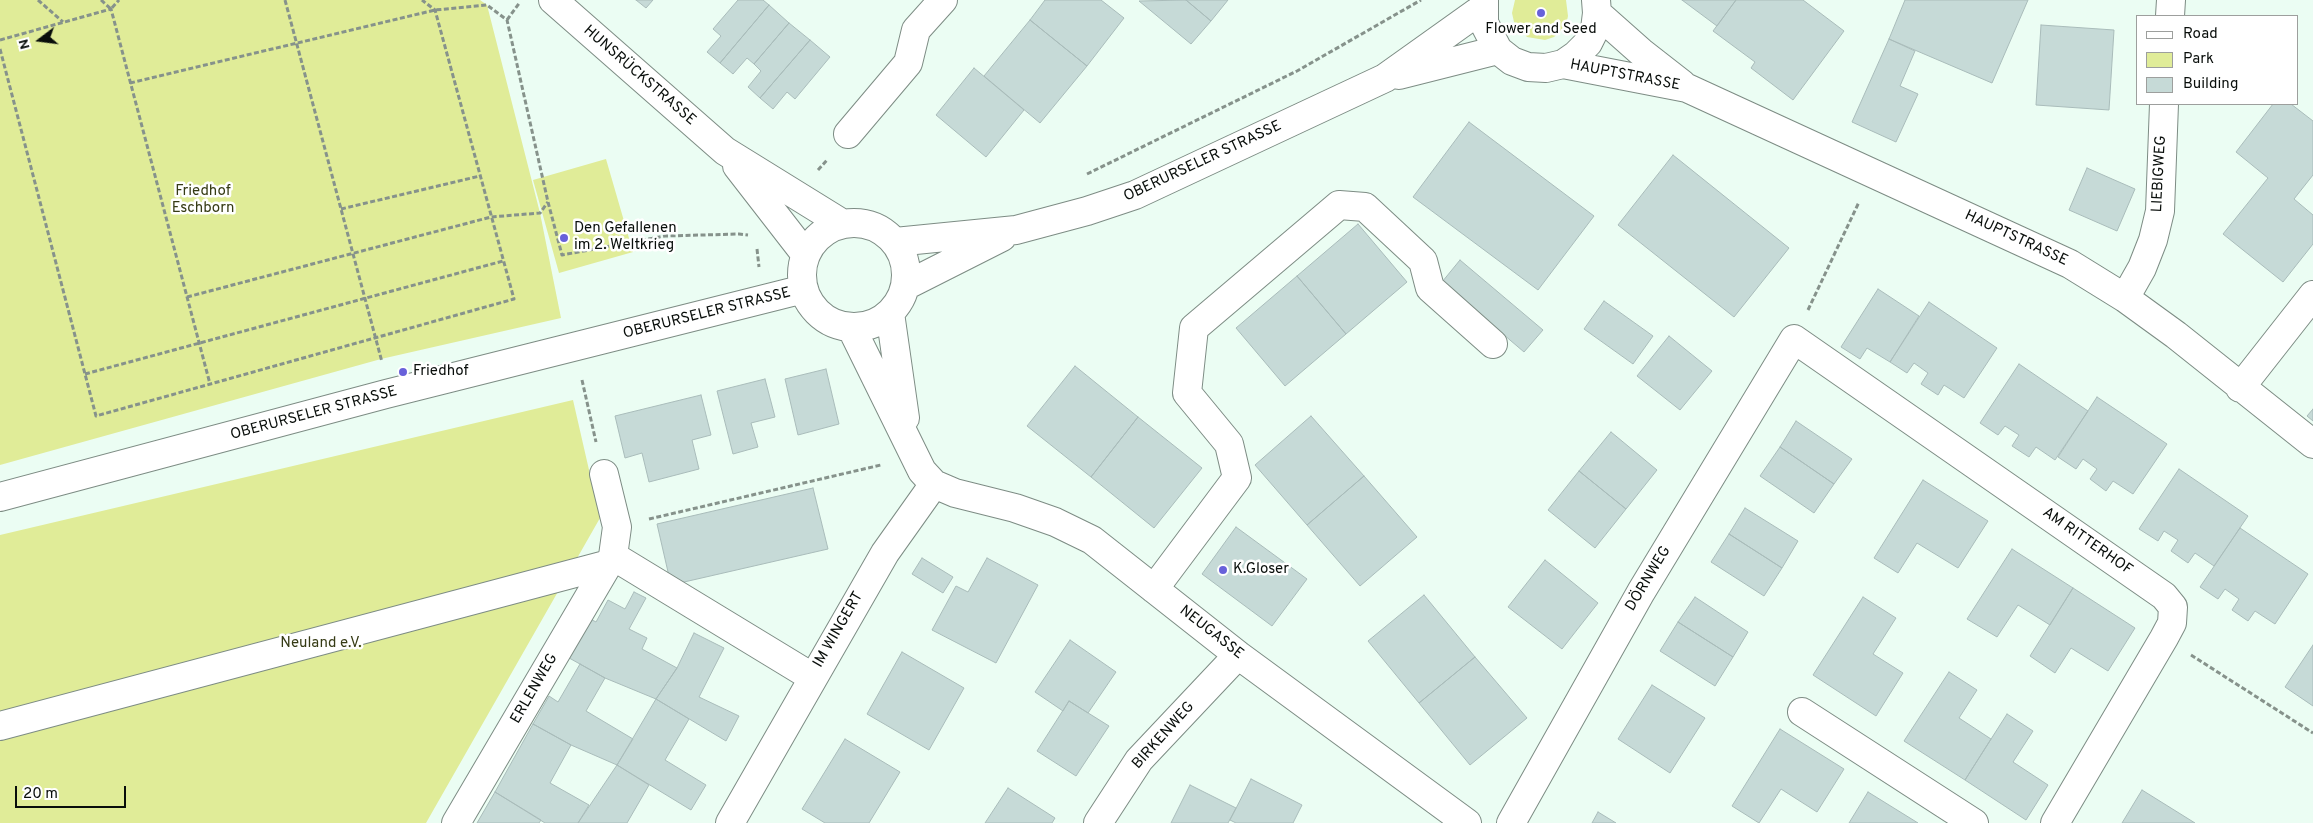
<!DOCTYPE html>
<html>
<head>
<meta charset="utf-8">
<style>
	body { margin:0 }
	#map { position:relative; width:2313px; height:823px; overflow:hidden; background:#ebfdf3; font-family:Overpass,sans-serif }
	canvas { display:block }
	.legend { position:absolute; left:2136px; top:15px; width:162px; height:90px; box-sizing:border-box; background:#fff; border:1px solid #9d9f9d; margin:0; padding:6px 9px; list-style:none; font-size:15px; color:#090e0b }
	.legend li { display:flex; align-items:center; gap:10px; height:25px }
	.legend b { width:25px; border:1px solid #9d9f9d }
	.north { position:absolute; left:15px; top:15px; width:50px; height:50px; -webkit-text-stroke:4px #fff; paint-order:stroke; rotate:255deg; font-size:14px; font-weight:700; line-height:20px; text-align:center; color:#090e0b }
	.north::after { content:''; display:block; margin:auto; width:18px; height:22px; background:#090e0b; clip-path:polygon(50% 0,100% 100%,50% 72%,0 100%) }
	.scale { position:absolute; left:15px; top:786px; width:111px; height:22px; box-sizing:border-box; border:2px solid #090e0b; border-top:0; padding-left:6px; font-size:15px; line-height:18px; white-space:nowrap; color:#090e0b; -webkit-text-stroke:4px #fff; paint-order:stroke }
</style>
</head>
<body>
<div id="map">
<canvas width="2313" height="823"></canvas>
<ul class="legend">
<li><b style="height:6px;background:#fff"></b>Road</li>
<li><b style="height:14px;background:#e0ec98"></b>Park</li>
<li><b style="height:14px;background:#c6dad7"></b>Building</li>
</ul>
<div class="north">N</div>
<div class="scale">20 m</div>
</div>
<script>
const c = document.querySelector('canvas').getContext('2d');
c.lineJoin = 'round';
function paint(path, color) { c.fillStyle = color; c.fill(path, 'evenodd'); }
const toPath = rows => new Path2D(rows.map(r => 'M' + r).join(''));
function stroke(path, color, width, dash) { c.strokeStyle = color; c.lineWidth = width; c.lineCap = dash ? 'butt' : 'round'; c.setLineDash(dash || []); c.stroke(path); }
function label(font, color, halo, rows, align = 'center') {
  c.font = font + ' Overpass,sans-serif'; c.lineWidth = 5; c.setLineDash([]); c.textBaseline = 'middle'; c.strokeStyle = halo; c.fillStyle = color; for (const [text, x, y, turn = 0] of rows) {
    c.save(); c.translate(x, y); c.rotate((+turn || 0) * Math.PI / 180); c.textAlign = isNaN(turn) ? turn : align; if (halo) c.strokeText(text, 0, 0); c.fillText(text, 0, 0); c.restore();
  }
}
paint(toPath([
	[0,0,480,0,487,5,540,213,561,318,381,359,0,465],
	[1515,0,1566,0,1568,16,1566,25,1554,37,1545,40,1527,37,1514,22,1512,13],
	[606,159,633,252,559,273,533,180],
	[573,400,600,518,426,823,0,823,0,535]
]), '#e0ec98');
const building = toPath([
	[636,0,653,0,646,8,636,0],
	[738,0,763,0,769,5,720,63,707,52,721,36,713,29,738,0],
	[1045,0,1101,0,1124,18,1087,66,1030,20,1045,0],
	[1186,0,1211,21,1191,44,1139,1,1186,0],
	[1186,0,1228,0,1211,21,1186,0],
	[1682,0,1736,0,1717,26,1682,0],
	[1736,0,1803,0,1844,31,1793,100,1751,68,1755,62,1713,31,1736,0],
	[1905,0,2028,0,1992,83,1889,39,1905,0],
	[769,5,789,23,754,64,747,58,733,74,720,63,769,5],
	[1030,20,1087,66,1040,123,984,76,1030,20],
	[789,23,810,40,760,98,748,87,761,71,754,64,789,23],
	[2041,25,2114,30,2109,110,2036,105,2041,25],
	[1889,39,1915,51,1900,86,1918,94,1896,142,1852,122,1889,39],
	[810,40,830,57,795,99,787,92,773,109,760,98,810,40],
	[974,68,1024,110,986,157,936,115,974,68],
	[2273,104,2291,104,2313,121,2313,175,2294,199,2313,215,2313,244,2283,282,2223,234,2268,178,2236,152,2273,104],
	[1469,122,1594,216,1538,290,1413,197,1469,122],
	[1673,155,1789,248,1734,317,1618,225,1673,155],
	[2087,168,2135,189,2117,231,2069,210,2087,168],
	[1358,224,1407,282,1346,334,1297,276,1358,224],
	[1460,260,1543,330,1524,352,1442,282,1460,260],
	[1297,276,1346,334,1285,386,1236,328,1297,276],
	[1878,289,1919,316,1890,362,1867,348,1860,359,1841,347,1878,289],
	[1604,301,1653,336,1633,364,1584,329,1604,301],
	[1929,302,1997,348,1964,398,1944,385,1938,395,1921,384,1928,373,1914,363,1907,373,1890,362,1929,302],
	[1669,336,1712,371,1680,410,1637,376,1669,336],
	[2019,364,2088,411,2055,460,2036,447,2029,457,2012,446,2019,435,2005,426,1998,435,1980,423,2019,364],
	[1075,366,1138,417,1091,477,1027,426,1075,366],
	[826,369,839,424,798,435,785,379,826,369],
	[765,379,775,417,751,423,758,447,733,454,717,391,765,379],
	[701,395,711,435,692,440,699,469,649,482,642,453,625,458,615,416,701,395],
	[2097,397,2167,444,2133,494,2113,481,2106,491,2090,479,2097,469,2083,459,2076,469,2058,457,2097,397],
	[2313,409,2313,421,2307,416,2313,409],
	[1311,416,1364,476,1307,525,1255,465,1311,416],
	[1138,417,1202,468,1154,528,1091,477,1138,417],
	[1796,421,1852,459,1834,484,1780,447,1796,421],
	[1611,432,1657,470,1626,509,1579,471,1611,432],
	[1780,447,1834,484,1814,513,1760,476,1780,447],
	[2179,469,2248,516,2214,566,2195,553,2188,563,2171,551,2178,540,2164,531,2158,541,2139,529,2179,469],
	[1579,471,1626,509,1595,548,1548,510,1579,471],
	[1364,476,1417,537,1360,586,1307,525,1364,476],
	[1923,480,1988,521,1958,568,1917,543,1898,573,1874,558,1923,480],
	[813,488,828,549,671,585,657,524,813,488],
	[1745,508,1798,541,1782,568,1729,534,1745,508],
	[1236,527,1307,579,1272,626,1202,574,1236,527],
	[2240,528,2308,574,2275,624,2255,611,2248,621,2232,610,2239,599,2225,589,2218,599,2200,587,2240,528],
	[1729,534,1782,568,1764,596,1711,562,1729,534],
	[2012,549,2073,588,2050,625,2018,605,1997,637,1967,619,2012,549],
	[922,558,953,577,943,593,912,574,922,558],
	[987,558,1038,585,996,663,932,630,956,586,968,592,987,558],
	[1545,560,1598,603,1562,649,1508,607,1545,560],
	[2073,588,2135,628,2108,671,2071,648,2055,673,2030,656,2073,588],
	[634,592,646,598,629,629,647,638,642,649,677,668,656,699,605,678,562,654,583,615,596,622,608,600,625,609,634,592],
	[1424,595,1475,657,1419,703,1368,641,1424,595],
	[1695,597,1748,632,1733,657,1678,622,1695,597],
	[1863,597,1896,618,1873,654,1903,673,1876,716,1813,675,1863,597],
	[1678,622,1733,657,1715,686,1660,651,1678,622],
	[694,633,724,648,699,697,739,716,726,741,656,699,677,668,694,633],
	[1070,640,1116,672,1088,713,1069,701,1063,711,1035,692,1070,640],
	[2313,645,2313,706,2285,687,2313,645],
	[902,652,964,688,929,750,867,714,902,652],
	[1475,657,1527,718,1470,765,1419,703,1475,657],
	[580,664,605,678,586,711,633,739,617,765,571,745,533,724,549,696,558,702,580,664],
	[1949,672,1977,690,1959,718,1991,739,1965,780,1904,741,1949,672],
	[1652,685,1705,718,1670,773,1618,739,1652,685],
	[656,699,689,719,665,760,706,785,691,810,617,765,656,699],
	[1069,701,1109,726,1076,776,1037,751,1069,701],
	[2007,714,2033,731,2013,762,2048,785,2026,820,1965,780,2007,714],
	[533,724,571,745,550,783,589,805,578,823,545,823,495,792,533,724],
	[1780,729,1844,769,1817,812,1781,789,1759,823,1732,806,1780,729],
	[845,739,900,772,869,823,825,823,802,809,845,739],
	[617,765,649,785,627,823,578,823,617,765],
	[1251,779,1302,805,1293,823,1236,823,1230,820,1251,779],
	[1190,785,1236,808,1228,823,1171,823,1190,785],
	[1008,788,1055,818,1052,823,985,823,1008,788],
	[2142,790,2195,823,2122,823,2142,790],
	[495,792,541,820,539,823,477,823,495,792],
	[1868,792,1918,823,1849,823,1868,792],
	[1598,812,1616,823,1592,823,1598,812]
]);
paint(building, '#c6dad7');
stroke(building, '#a9bcba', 1);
const minor = toPath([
	[553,0,725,151,843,224],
	[1484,0,1484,23,1498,50,1512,61,1528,67,1546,68,1563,64,1576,55,1588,43,1595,29,1597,13,1596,0],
	[1597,13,1641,52,1682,84],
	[2170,16,2171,0],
	[1563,64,1687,88,2070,264,2125,298,2176,335,2313,444],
	[1399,75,1498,50],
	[848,134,908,63,916,30,943,0],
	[737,166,806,255],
	'802 275a52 52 0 1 1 104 0a52 52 0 1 1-104 0Z',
	[895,242,1016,230,1087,211,1135,195,1385,78,1483,8],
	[905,286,1002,237],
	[2125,298,2142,268,2153,240,2160,211,2164,104],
	[890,313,905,418],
	[851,327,922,471,934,484,955,493,1015,508,1055,522,1092,540,1238,655,1467,823],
	[2240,388,2313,295],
	[0,497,386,394,804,289],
	[613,556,812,677],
	[1154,589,1237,478,1229,444,1187,393,1194,328,1339,205,1365,207,1423,261,1430,288,1493,344],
	[1802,712,1974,823],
	[0,726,609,564],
	[456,823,613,556,617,527,604,474],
	[730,823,885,553,934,484],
	[1098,823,1139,760,1238,655],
	[1511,823,1641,592,1794,339,2164,596,2173,607,2172,623,2164,638,2055,823]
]);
stroke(minor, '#7d8c84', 30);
stroke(toPath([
	[38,0,63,22],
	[101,0,111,9,119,0],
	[285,0,382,362],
	[507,20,520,2],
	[0,40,111,9,210,384],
	[0,49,96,416,514,299,435,10,422,0],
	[130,83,435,10,487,5,507,20,548,202,562,255,665,236,739,234,748,235],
	[818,170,827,160],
	[1087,174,1297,71,1421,0],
	[341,209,480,176],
	[757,249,759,267],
	[187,297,491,217,540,213,548,202],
	[1808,310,1859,202],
	[85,374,503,261],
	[582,380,596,442],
	[649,519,881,465],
	[2191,655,2313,733]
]), '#86928b', 3, [5, 2.5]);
stroke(minor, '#fff', 28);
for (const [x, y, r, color] of [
	[1541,13,5,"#6861da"],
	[564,238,5,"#6861da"],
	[403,372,5,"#6861da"],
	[1223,570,5,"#6861da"]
]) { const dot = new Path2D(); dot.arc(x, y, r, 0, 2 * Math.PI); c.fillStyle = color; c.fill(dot); stroke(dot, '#fff', 2); }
label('15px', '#090e0b', '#fff', [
	["Flower and Seed",1541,30,"center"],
	["Den Gefallenen",574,229],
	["im 2. Weltkrieg",574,246],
	["Friedhof",413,372],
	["K.Gloser",1233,570]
], 'left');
label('15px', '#090e0b', '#fff', [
	["HUNSRÜCKSTRASSE",639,76,41],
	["HAUPTSTRASSE",1625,76,11],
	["OBERURSELER STRASSE",1203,162,-25],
	["LIEBIGWEG",2160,174,-87],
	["HAUPTSTRASSE",2016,239,25],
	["OBERURSELER STRASSE",707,314,-14],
	["OBERURSELER STRASSE",314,414,-15],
	["AM RITTERHOF",2087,542,35],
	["DÖRNWEG",1649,579,-59],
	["IM WINGERT",839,630,-60],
	["NEUGASSE",1211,633,38],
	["ERLENWEG",535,689,-60],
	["BIRKENWEG",1164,736,-48]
]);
label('15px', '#363b15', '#fff', [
	["Friedhof",203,192],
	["Eschborn",203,209],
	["Neuland e.V.",321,644]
]);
</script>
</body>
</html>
